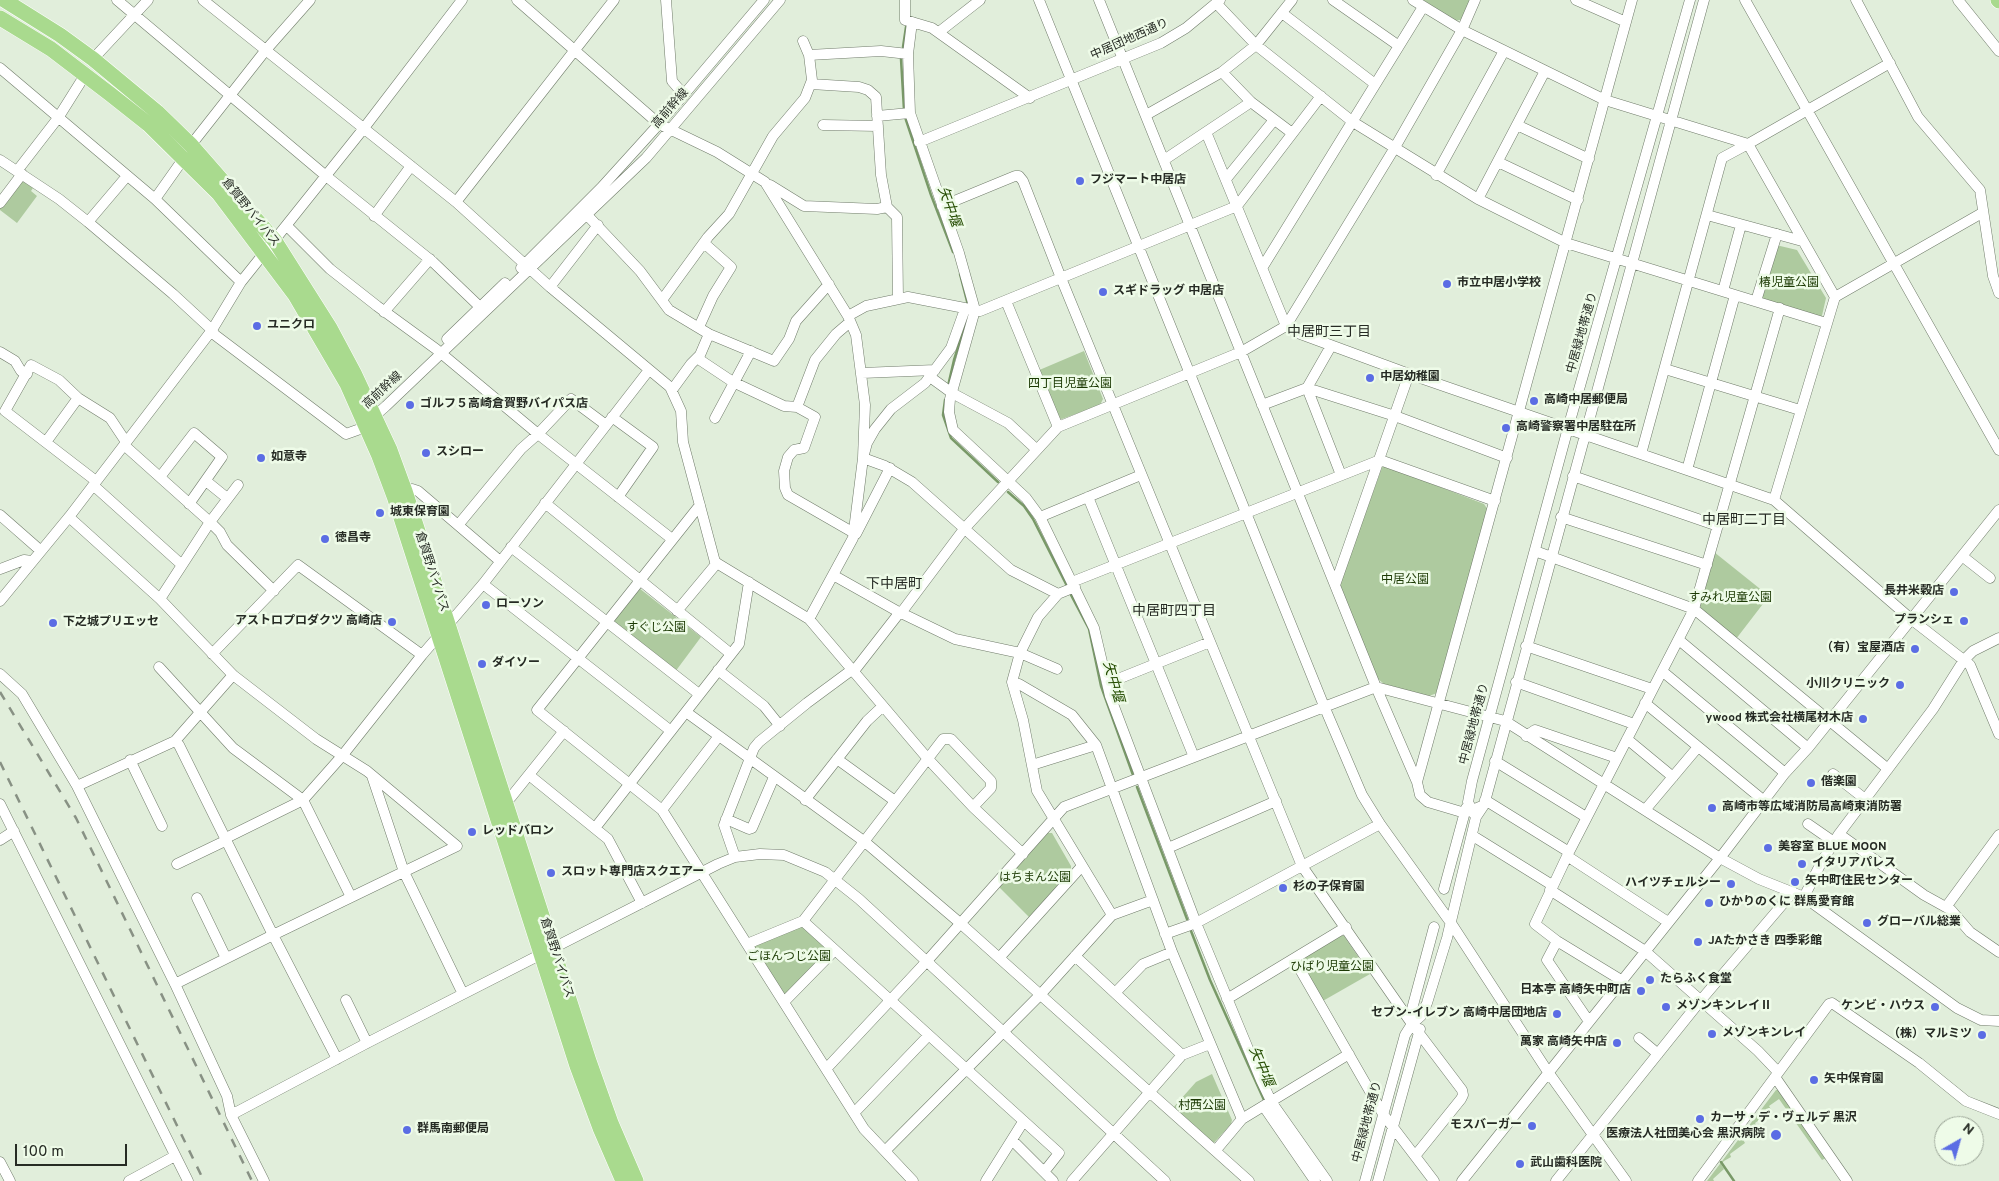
<!DOCTYPE html>
<html>
<head>
<meta charset="utf-8">
<style>
	body { margin:0 }
	#map { position:relative; width:1999px; height:1181px; overflow:hidden; background:#e1eedb; font-family:Overpass,sans-serif }
	canvas { display:block }
	.north { position:absolute; left:1934px; top:1116px; width:50px; height:50px; box-sizing:border-box; background:#eefbe8; border:1px solid #9ea89a; border-radius:50%; rotate:38deg; font-size:14px; font-weight:700; line-height:20px; text-align:center; color:#262b24 }
	.north::after { content:''; display:block; margin:auto; width:18px; height:22px; background:#5b6de4; clip-path:polygon(50% 0,100% 100%,50% 72%,0 100%) }
	.scale { position:absolute; left:15px; top:1144px; width:112px; height:22px; box-sizing:border-box; border:2px solid #262b24; border-top:0; padding-left:6px; font-size:15px; line-height:18px; white-space:nowrap; color:#262b24; -webkit-text-stroke:4px #eefbe8; paint-order:stroke }
</style>
</head>
<body>
<div id="map">
<canvas width="1999" height="1181"></canvas>
<div class="north">N</div>
<div class="scale">100 m</div>
</div>
<script>
const c = document.querySelector('canvas').getContext('2d');
c.lineJoin = 'round';
function paint(path, color) { c.fillStyle = color; c.fill(path, 'evenodd'); }
const toPath = rows => new Path2D(rows.map(r => 'M' + r).join(''));
function stroke(path, color, width, dash) { c.strokeStyle = color; c.lineWidth = width; c.lineCap = dash ? 'butt' : 'round'; c.setLineDash(dash || []); c.stroke(path); }
function label(font, color, halo, rows, align = 'center') {
  c.font = font + ' Overpass,"Noto Sans JP",sans-serif'; c.lineWidth = 5; c.setLineDash([]); c.textBaseline = 'middle'; c.strokeStyle = halo; c.fillStyle = color; for (const [text, x, y, turn = 0] of rows) {
    c.save(); c.translate(x, y); c.rotate((+turn || 0) * Math.PI / 180); c.textAlign = isNaN(turn) ? turn : align; if (halo) c.strokeText(text, 0, 0); c.fillText(text, 0, 0); c.restore();
  }
}
paint(toPath([
	[1423,0,1471,0,1463,19,1456,21],
	[21,179,33,188,31,191,37,196,17,223,0,210,0,208],
	[1776,245,1797,250,1826,298,1821,320,1758,300],
	[1084,351,1103,399,1100,405,1062,419,1056,417,1037,371],
	[1383,465,1484,504,1488,510,1437,693,1429,696,1384,684,1377,678,1339,586],
	[1714,552,1769,596,1736,639,1702,611,1700,605],
	[639,588,701,637,675,672,612,622],
	[1047,833,1052,833,1071,866,1071,872,1029,917,998,886],
	[803,921,834,951,784,1004,747,944],
	[1339,936,1344,936,1370,974,1321,1002,1299,964,1300,959],
	[1212,1074,1232,1120,1231,1124,1212,1145,1172,1109,1196,1082],
	[1776,1090,1778,1090,1826,1158,1822,1160,1779,1099,1769,1106,1772,1111,1755,1123,1758,1128,1742,1138,1745,1143,1730,1154,1731,1157,1724,1161,1721,1164,1724,1169,1713,1179,1714,1181,1707,1181]
]), '#aeca9f');
stroke(toPath([
	[903,47,906,27],
	[901,59,904,110],
	[905,117,931,195,953,252],
	[960,274,968,305],
	[948,386,954,360,967,319],
	[945,400,943,415,951,438,998,482],
	[1008,492,1024,506,1033,519,1067,586],
	[1071,595,1089,629,1101,686,1133,775],
	[1137,787,1187,919],
	[1191,931,1210,980,1264,1100],
	[1721,1162,1734,1181]
]), '#799968', 2.5);
const minor = toPath([
	[117,0,326,176,433,262,480,307],
	[203,0,456,202,550,287,670,387,681,411,683,442,715,562,809,619,928,759,973,807,1023,854],
	[517,0,659,124,717,152,765,182,848,316,856,335,865,405,863,458,853,538,809,619],
	[666,0,672,81,684,95],
	[905,0,905,20,932,28,1030,98],
	[1039,0,1324,706,1362,795,1380,824,1451,923,1548,1072,1626,1181],
	[1099,0,1376,687,1417,782,1420,795,1428,802,1465,813,1484,805],
	[1333,0,1399,46],
	[1413,0,1462,30,1605,100,1748,144,1890,63],
	[1576,0,1626,22],
	[1745,0,1999,450],
	[1856,0,1918,117,1980,190,1993,276,1999,293],
	[1958,0,1999,51],
	[1217,4,1256,45,1353,122,1478,199,1566,243,1826,323],
	[1282,13,1375,84],
	[912,22,908,54,910,113,959,253,975,310,950,399,949,412,953,430,1026,498,1040,517,1094,628,1110,696,1196,923,1261,1080,1272,1103,1327,1181],
	[939,32,980,0],
	[809,55,881,51,908,54],
	[93,59,148,0],
	[0,68,155,199,241,282],
	[1222,72,1251,102,1292,133],
	[811,84,859,87,868,90,876,97,881,175,887,207],
	[1146,115,1222,72,1256,45,1292,0],
	[877,116,910,113],
	[823,125,878,126],
	[1517,125,1589,159],
	[1206,132,1286,326,1295,332,1409,374,1774,500,1911,619,1970,665,1999,734],
	[919,142,1161,43,1186,28,1220,0],
	[191,145,265,51,310,0],
	[0,160,59,199,88,222,173,294,212,330,215,335,346,434,360,429,386,406,646,158,780,0],
	[1164,160,1251,102],
	[1498,162,1578,200],
	[17,171,58,118,85,75],
	[1436,175,1504,51],
	[1226,179,1274,120],
	[770,185,804,206,877,209,887,207,897,217,898,299],
	[155,199,184,158],
	[1478,199,1545,71],
	[456,202,614,0],
	[0,203,22,174],
	[942,206,1015,176,1019,176,1023,181,1061,278,1302,866,1412,1024,1462,1090,1463,1095,1461,1099,1415,1156],
	[587,215,640,271,669,310,709,334,774,361,789,339,796,321,829,284],
	[1707,215,1802,241],
	[374,216,411,166],
	[88,222,127,176],
	[287,226,330,269,377,306,436,349,538,434,571,399,606,425],
	[521,268,601,188,659,124,764,0],
	[1262,268,1423,7],
	[550,287,598,225],
	[1723,291,1741,225],
	[662,300,708,237,729,214,773,136,805,98,812,80,809,55,803,41],
	[1006,301,1058,427],
	[1756,301,1777,234],
	[965,309,951,348,925,383,891,409,875,429,867,443,863,458,885,466,912,482,1011,570,1058,594],
	[384,312,430,259],
	[848,316,866,306,908,297,980,311,1237,206,1321,96],
	[699,327,713,296,731,267,704,243],
	[447,339,505,283],
	[1331,346,1307,388,1341,475],
	[0,352,15,361,21,371,27,374],
	[697,358,733,382,784,406,797,407,815,360,836,334,850,322],
	[1665,369,1800,410],
	[862,373,935,370],
	[930,377,952,393,1008,423,1036,449],
	[672,390,691,364,700,355,709,334],
	[1262,405,1307,388,1395,416,1507,458],
	[797,407,815,417,804,448,794,450,788,457,784,471,785,488,788,495,854,533],
	[612,417,653,447,618,497],
	[715,418,751,351],
	[46,442,78,398],
	[124,445,210,522,220,532,227,545,274,591],
	[1641,454,1722,158,1748,144,1835,297],
	[1687,470,1735,295],
	[1573,476,1718,526],
	[160,477,194,433,222,457,189,504],
	[96,481,5,411,31,365,59,380,78,398,110,418,126,442],
	[206,481,227,498],
	[93,485,182,565],
	[405,491,412,489,418,491,500,561],
	[1088,497,1194,757],
	[1774,500,1835,297,1982,213],
	[545,503,731,654],
	[700,505,537,710,662,810,864,1129,913,1181],
	[0,515,41,551],
	[69,517,160,599,233,675,316,739,367,771,457,846,273,935,337,1059],
	[1040,517,1141,475],
	[1561,517,1707,565],
	[459,524,521,449,538,434,672,539],
	[856,534,890,468],
	[511,547,699,694],
	[1535,551,1694,609,1888,769],
	[1962,556,1990,578],
	[0,569,24,560,32,561],
	[833,575,897,611,955,639,1020,653,1057,669],
	[1072,582,1380,460,1495,501],
	[483,584,671,731],
	[1335,585,1409,374],
	[1075,587,1058,594,1038,617,1020,653,1012,682,1023,720,1037,791,1112,915],
	[160,599,210,522,238,485],
	[0,601,69,517,212,330,241,282,364,128,462,0],
	[677,611,717,563],
	[901,613,964,529,1058,427,1241,352,1286,326,1394,149,1462,30,1475,0],
	[1679,640,1808,748],
	[1526,646,1652,689],
	[212,654,298,565,422,655,483,584,649,370],
	[159,667,233,748,303,800,351,897],
	[718,670,764,706,780,726],
	[854,671,900,612],
	[1662,671,1785,773],
	[0,674,22,694,77,786,175,984,227,1096,231,1115,264,1181],
	[1012,682,1019,684,1072,715,1096,745,1172,952,1242,1119],
	[1516,682,1634,724],
	[1108,683,1210,642],
	[1645,703,1763,800],
	[686,712,865,842,960,923,1249,1181],
	[1526,736,1535,730,1617,758],
	[1627,739,1673,777],
	[837,759,895,801],
	[130,760,162,826],
	[1495,761,1586,817],
	[1032,765,1096,745],
	[1833,774,1865,799],
	[529,775,608,839,642,903],
	[372,776,404,872,463,994],
	[1417,782,1632,0],
	[77,786,175,741,233,675],
	[504,799,511,797,564,731],
	[805,800,867,721,883,706],
	[1485,800,1569,852],
	[0,804,188,1181],
	[662,810,719,736],
	[1645,810,1698,747],
	[1474,814,1468,802,1472,781,1568,428,1690,0],
	[726,819,749,829,752,828,774,777],
	[1808,824,1834,842],
	[595,828,739,644,749,582],
	[1839,834,1924,895,1951,910,1970,932,1999,952],
	[1473,836,1552,885],
	[226,838,303,800,342,756,422,655],
	[0,840,14,831],
	[1168,848,1276,801],
	[1567,856,1668,922],
	[735,857,724,825,754,748,759,742,807,703,853,669],
	[177,864,227,840],
	[1444,889,1466,808],
	[1550,890,1645,951,1758,1051,1778,1072],
	[1804,897,1821,863,1839,834,1933,709,1964,660,1973,651,1999,638],
	[197,898,226,958],
	[1946,907,1999,835],
	[803,921,943,739,951,739,991,781,991,788,973,807],
	[1165,934,1196,923,1380,824],
	[1557,941,1547,960,1588,1020],
	[747,944,803,921,1059,1153,1044,1172],
	[1075,956,1182,1055],
	[999,958,1082,866],
	[1294,959,1383,1114,1434,1181],
	[1621,980,1557,941,1535,924,1569,852,1694,609,1780,308],
	[175,984,273,935,179,745,175,741],
	[1115,993,1143,964,1172,952],
	[1227,999,1346,927],
	[346,1000,367,1043],
	[784,1002,834,951],
	[1412,1024,1412,1009,1434,927],
	[1639,1038,1658,1054],
	[826,1069,927,961,1064,807,1376,687,1505,721,1720,858,1759,879,1804,897,1957,1008,1981,1020,1999,1021],
	[1775,1077,1847,1181],
	[1264,1107,1315,1181],
	[854,1113,928,1036],
	[231,1115,367,1043,718,864,735,857,760,854,784,855,825,872,859,899,1165,1181],
	[1012,1140,1053,1181],
	[1216,1150,1242,1119,1349,1054],
	[885,1151,1040,995,1112,915,1153,900],
	[0,1162,10,1181],
	[129,1181,175,1156],
	[986,1181,1023,1122],
	[1072,1181,1182,1055,1210,1044],
	[1365,1181,1405,1035,1412,1024,1421,1016,1427,1003,1447,938,1476,817,1484,805,1704,0],
	[1378,1181,1420,1029],
	[1462,1181,1720,858,1785,773,1808,748,1999,510],
	[1556,1181,1701,1000,1793,892],
	[1698,1181,1829,1004,1832,1003,1919,1063,1966,1101,1999,1114]
]);
const highway = toPath([
	[4,0,60,35,93,59,157,112,191,145,275,241,330,328,354,373,390,450,405,491,589,1061,611,1123,636,1181],
	[1998,0,1999,1],
	[0,18,51,49,110,94,148,124,219,194,295,295,347,384,379,456,394,496,577,1066,600,1128,623,1181]
]);
stroke(minor, '#717c6b', 11);
stroke(highway, '#fff', 16);
stroke(minor, '#fff', 10);
stroke(highway, '#a9da8e', 15);
stroke(toPath([
	[0,692,76,818,252,1181],
	[0,762,204,1181]
]), '#889184', 2.5, [9, 9]);
for (const [x, y, r, color] of [
	[1080,181,5,"#5b6de4"],
	[1447,284,5,"#5b6de4"],
	[1103,292,5,"#5b6de4"],
	[257,326,5,"#5b6de4"],
	[1370,378,5,"#5b6de4"],
	[1534,401,5,"#5b6de4"],
	[410,405,5,"#5b6de4"],
	[1506,428,5,"#5b6de4"],
	[426,453,5,"#5b6de4"],
	[261,458,5,"#5b6de4"],
	[380,513,5,"#5b6de4"],
	[325,539,5,"#5b6de4"],
	[1954,592,5,"#5b6de4"],
	[486,605,5,"#5b6de4"],
	[1964,621,5,"#5b6de4"],
	[392,622,5,"#5b6de4"],
	[53,623,5,"#5b6de4"],
	[1915,649,5,"#5b6de4"],
	[482,664,5,"#5b6de4"],
	[1900,685,5,"#5b6de4"],
	[1863,719,5,"#5b6de4"],
	[1811,783,5,"#5b6de4"],
	[1712,808,5,"#5b6de4"],
	[472,832,5,"#5b6de4"],
	[1768,848,5,"#5b6de4"],
	[1802,864,5,"#5b6de4"],
	[551,873,5,"#5b6de4"],
	[1795,882,5,"#5b6de4"],
	[1731,884,5,"#5b6de4"],
	[1283,888,5,"#5b6de4"],
	[1709,903,5,"#5b6de4"],
	[1867,923,5,"#5b6de4"],
	[1698,942,5,"#5b6de4"],
	[1650,980,5,"#5b6de4"],
	[1641,991,5,"#5b6de4"],
	[1666,1007,5,"#5b6de4"],
	[1935,1007,5,"#5b6de4"],
	[1557,1014,5,"#5b6de4"],
	[1712,1034,5,"#5b6de4"],
	[1982,1035,5,"#5b6de4"],
	[1617,1043,5,"#5b6de4"],
	[1814,1080,5,"#5b6de4"],
	[1700,1119,5,"#5b6de4"],
	[1532,1126,5,"#5b6de4"],
	[407,1130,5,"#5b6de4"],
	[1776,1135,6,"#5b6de4"],
	[1520,1164,5,"#5b6de4"]
]) { const dot = new Path2D(); dot.arc(x, y, r, 0, 2 * Math.PI); c.fillStyle = color; c.fill(dot); stroke(dot, '#eefbe8', 2); }
label('12px', '#262b24', '#eefbe8', [
	["中居団地西通り",1130,40,-24],
	["高前幹線",671,109,-49],
	["倉賀野バイパス",250,213,51],
	["中居緑地帯通り",1583,333,-74],
	["高前幹線",383,391,-43],
	["倉賀野バイパス",431,572,72],
	["中居緑地帯通り",1475,724,-75],
	["倉賀野バイパス",556,958,72],
	["中居緑地帯通り",1368,1122,-75]
]);
label('bold 12px', '#262b24', '#eefbe8', [
	["フジマート中居店",1090,181],
	["市立中居小学校",1457,284],
	["スギドラッグ 中居店",1113,292],
	["ユニクロ",267,326],
	["中居幼稚園",1380,378],
	["高崎中居郵便局",1544,401],
	["ゴルフ５高崎倉賀野バイパス店",420,405],
	["高崎警察署中居駐在所",1516,428],
	["スシロー",436,453],
	["如意寺",271,458],
	["城東保育園",390,513],
	["徳昌寺",335,539],
	["長井米穀店",1944,592,"right"],
	["ローソン",496,605],
	["プランシェ",1954,621,"right"],
	["アストロプロダクツ 高崎店",382,622,"right"],
	["下之城プリエッセ",63,623],
	["（有）宝屋酒店",1905,649,"right"],
	["ダイソー",492,664],
	["小川クリニック",1890,685,"right"],
	["ywood 株式会社横尾材木店",1853,719,"right"],
	["偕楽園",1821,783],
	["高崎市等広域消防局高崎東消防署",1722,808],
	["レッドバロン",482,832],
	["美容室 BLUE MOON",1778,848],
	["イタリアパレス",1812,864],
	["スロット専門店スクエアー",561,873],
	["矢中町住民センター",1805,882],
	["ハイツチェルシー",1721,884,"right"],
	["杉の子保育園",1293,888],
	["ひかりのくに 群馬愛育館",1719,903],
	["グローバル総業",1877,923],
	["JAたかさき 四季彩館",1708,942],
	["たらふく食堂",1660,980],
	["日本亭 高崎矢中町店",1631,991,"right"],
	["メゾンキンレイⅡ",1676,1007],
	["ケンビ・ハウス",1925,1007,"right"],
	["セブン-イレブン 高崎中居団地店",1547,1014,"right"],
	["メゾンキンレイ",1722,1034],
	["（株）マルミツ",1972,1035,"right"],
	["萬家 高崎矢中店",1607,1043,"right"],
	["矢中保育園",1824,1080],
	["カーサ・デ・ヴェルデ 黒沢",1710,1119],
	["モスバーガー",1522,1126,"right"],
	["群馬南郵便局",417,1130],
	["医療法人社団美心会 黒沢病院",1765,1135,"right"],
	["武山歯科医院",1530,1164]
], 'left');
label('12px', '#1b3903', '#eefbe8', [
	["椿児童公園",1789,284],
	["四丁目児童公園",1070,385],
	["中居公園",1405,581],
	["すみれ児童公園",1730,599],
	["すぐじ公園",656,629],
	["はちまん公園",1035,879],
	["ごほんつじ公園",789,958],
	["ひばり児童公園",1332,968],
	["村西公園",1202,1107]
]);
label('italic 14px', '#244c01', '#eefbe8', [
	["矢中堰",948,207,70],
	["矢中堰",1112,682,74],
	["矢中堰",1260,1067,67]
]);
label('14px', '#262b24', '#eefbe8', [
	["中居町三丁目",1329,333],
	["中居町二丁目",1744,521],
	["下中居町",894,585],
	["中居町四丁目",1174,612]
]);
</script>
</body>
</html>
